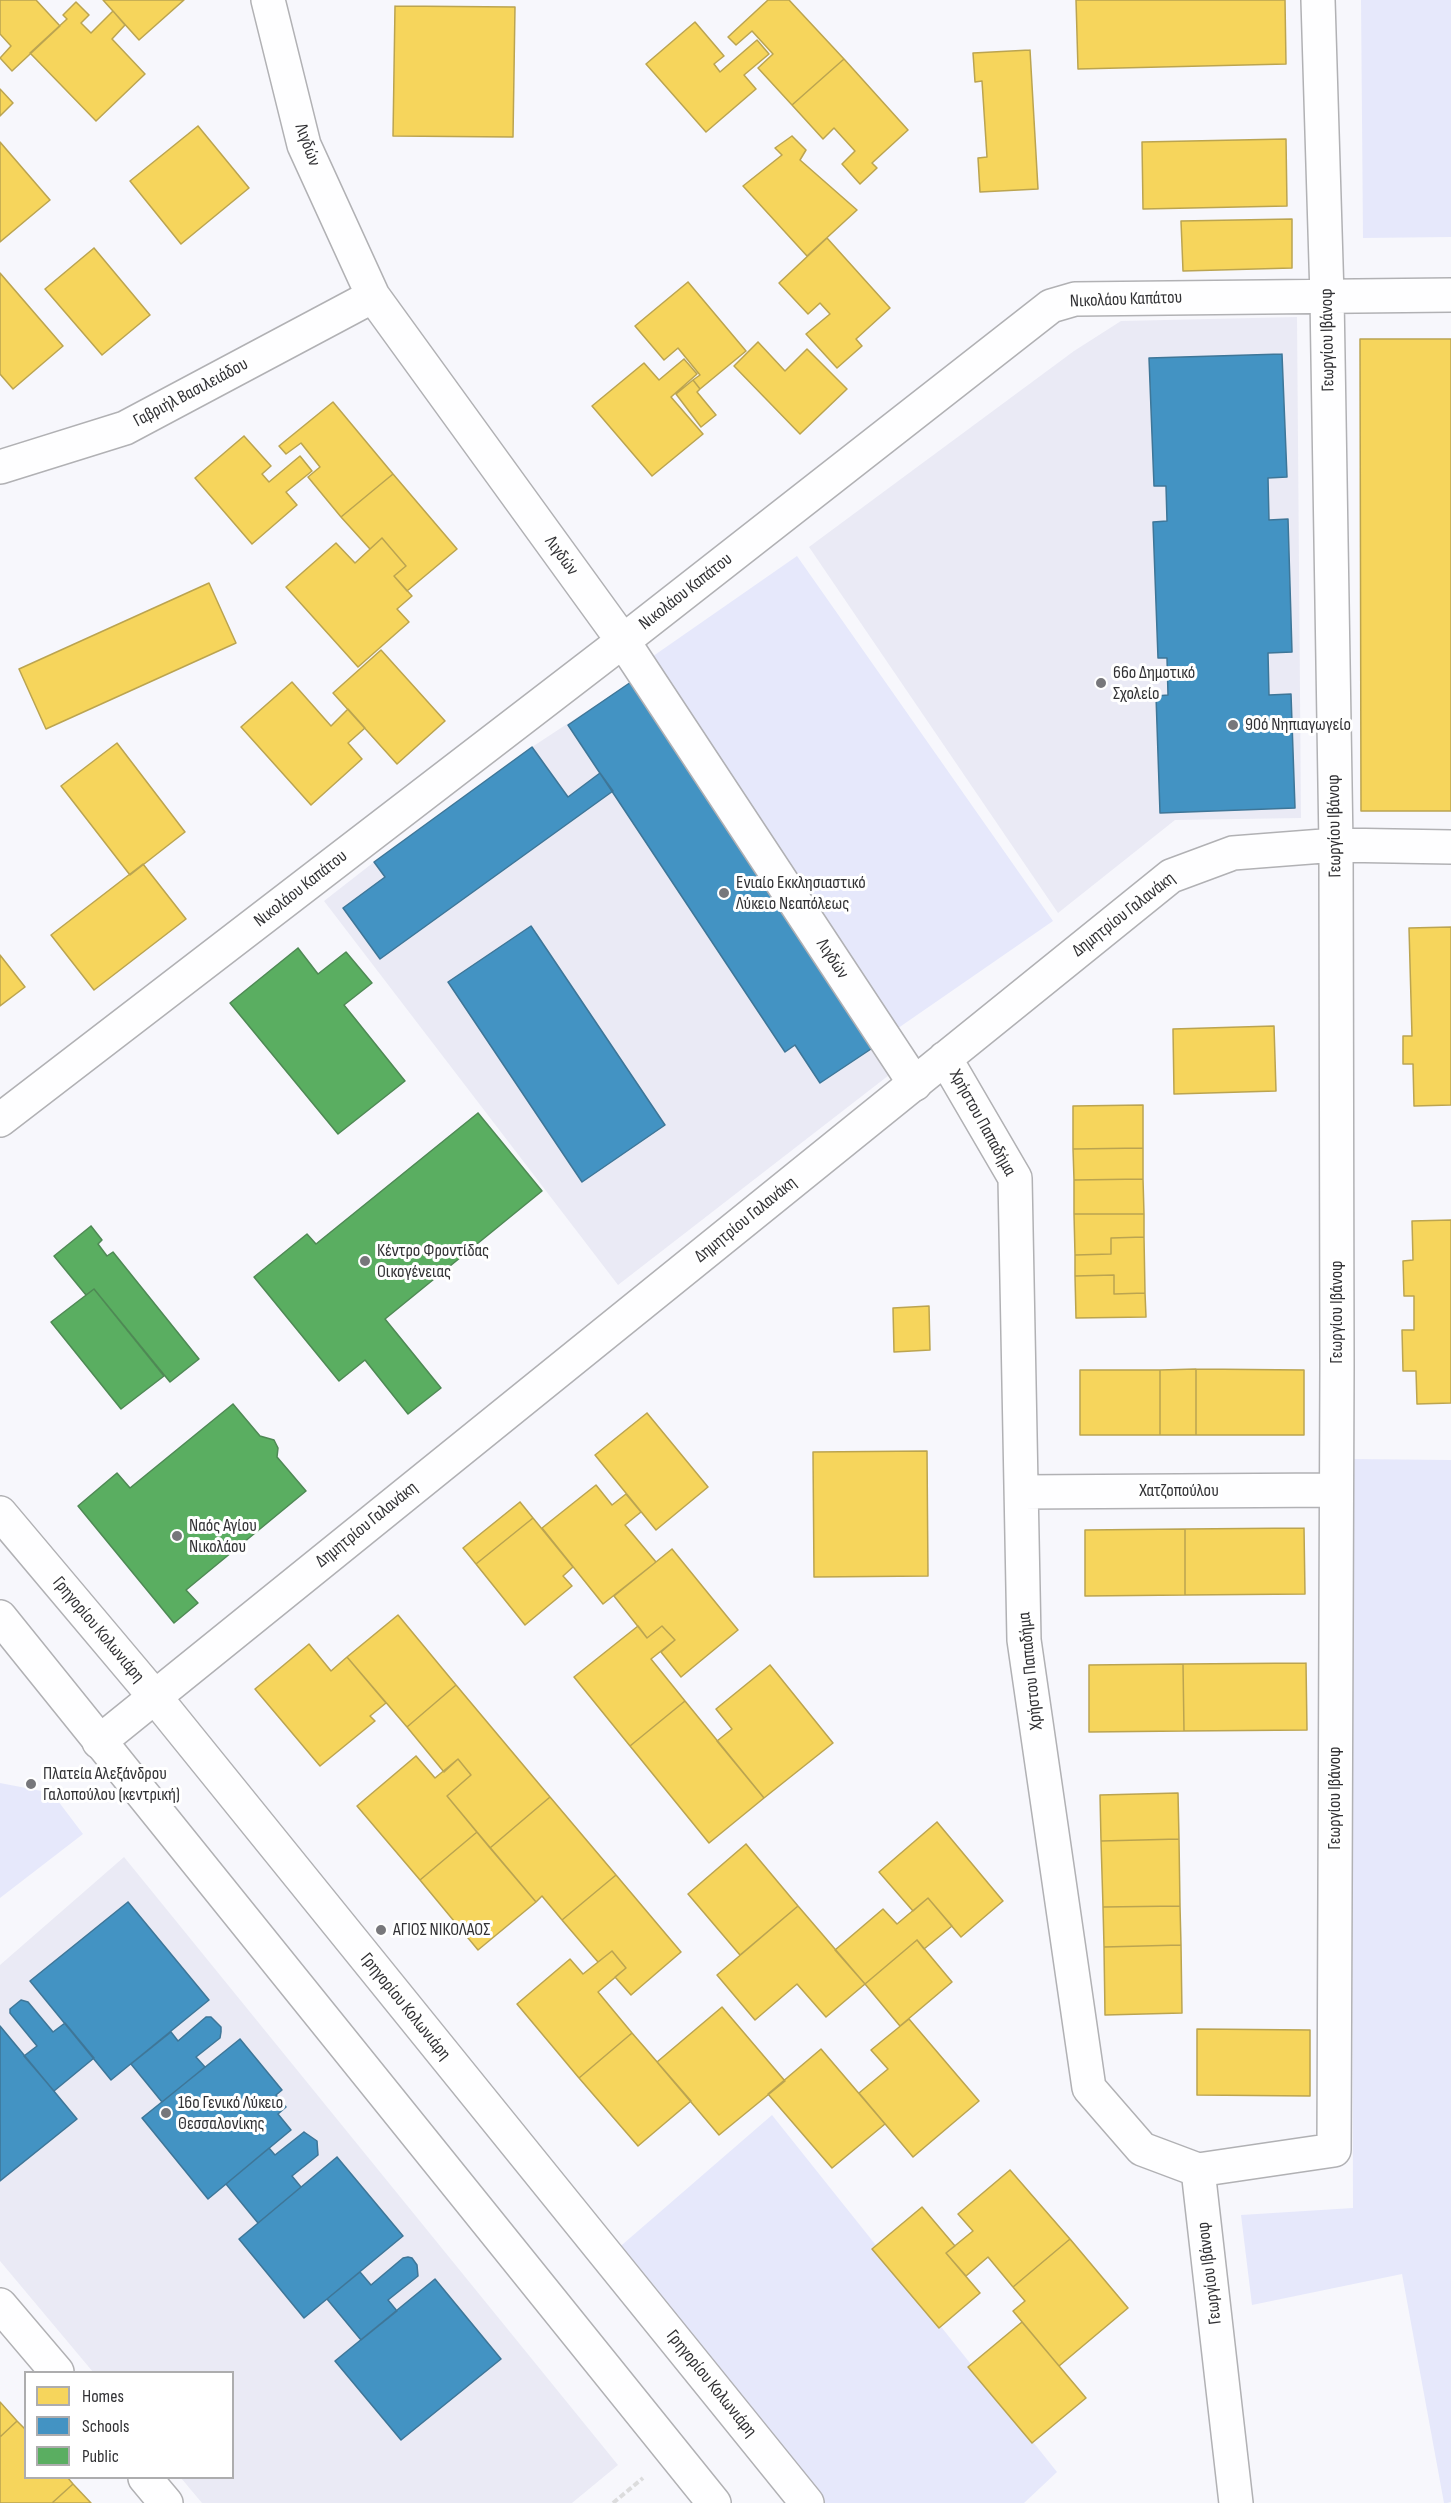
<!DOCTYPE html>
<html>
<head>
<meta charset="utf-8">
<style>
	body { margin:0 }
	#map { position:relative; width:1451px; height:2503px; overflow:hidden; background:#f7f7fc; font-family:"Sofia Sans Condensed",sans-serif }
	canvas { display:block }
	.legend { position:absolute; left:24px; top:2371px; width:210px; height:108px; box-sizing:border-box; background:#fff; border:2px solid #adadae; margin:0; padding:8px 10px; list-style:none; font-size:18px; color:#323235 }
	.legend li { display:flex; align-items:center; gap:12px; height:30px }
	.legend b { width:30px; border:2px solid #adadae }
</style>
</head>
<body>
<div id="map">
<canvas width="1451" height="2503"></canvas>
<ul class="legend">
<li><b style="height:16px;background:#f6d55c"></b>Homes</li>
<li><b style="height:16px;background:#4393c3"></b>Schools</li>
<li><b style="height:16px;background:#5aae61"></b>Public</li>
</ul>
</div>
<script>
const c = document.querySelector('canvas').getContext('2d');
c.lineJoin = 'round';
function paint(path, color) { c.fillStyle = color; c.fill(path, 'evenodd'); }
const toPath = rows => new Path2D(rows.map(r => 'M' + r).join(''));
function stroke(path, color, width, dash) { c.strokeStyle = color; c.lineWidth = width; c.lineCap = dash ? 'butt' : 'round'; c.setLineDash(dash || []); c.stroke(path); }
function label(font, color, halo, rows, align = 'center') {
  c.font = font + ' "Sofia Sans Condensed",sans-serif'; c.lineWidth = 6; c.setLineDash([]); c.textBaseline = 'middle'; c.strokeStyle = halo; c.fillStyle = color; for (const [text, x, y, turn = 0] of rows) {
    c.save(); c.translate(x, y); c.rotate((+turn || 0) * Math.PI / 180); c.textAlign = isNaN(turn) ? turn : align; if (halo) c.strokeText(text, 0, 0); c.fillText(text, 0, 0); c.restore();
  }
}
paint(toPath([
	[1297,317,1301,818,1175,820,1058,913,809,547,1074,351,1121,321],
	[631,682,893,1072,618,1285,324,901,374,862,532,747],
	[124,1857,618,2465,572,2503,202,2503,181,2478,232,2478,232,2372,93,2372,0,2261,0,1965]
]), '#eaeaf5');
paint(toPath([
	[1361,0,1451,0,1451,237,1363,238],
	[797,556,1053,921,891,1033,636,668],
	[1351,1459,1451,1460,1451,2502,1447,2503,1444,2503,1402,2274,1252,2305,1241,2215,1353,2208],
	[0,1783,52,1793,83,1834,0,1898],
	[772,2115,1057,2472,1024,2503,807,2503,608,2257]
]), '#e6e8fb');
const homes = toPath([
	[0,0,36,0,60,26,12,71,0,58,11,46,0,34,0,0],
	[103,0,184,0,139,40,103,0],
	[768,0,789,0,844,59,792,105,758,68,773,54,752,31,736,45,728,37,768,0],
	[1076,0,1285,0,1286,64,1078,69,1076,0],
	[76,2,89,15,81,23,91,33,113,11,125,25,112,39,145,74,96,121,30,53,67,19,63,15,76,2],
	[395,6,515,7,513,137,393,136,395,6],
	[695,22,724,56,714,64,720,72,757,40,769,54,744,75,756,89,706,132,646,64,695,22],
	[1030,50,1038,189,980,192,978,158,987,157,982,81,975,82,973,53,1030,50],
	[844,59,908,130,872,163,877,168,860,184,842,164,855,151,834,128,823,139,792,105,844,59],
	[0,89,13,103,0,116,0,89],
	[198,126,249,188,181,244,130,181,198,126],
	[792,136,806,150,800,160,857,210,807,256,743,186,782,155,775,148,792,136],
	[1286,139,1287,206,1143,209,1142,142,1286,139],
	[0,142,50,200,0,242,0,142],
	[1292,219,1292,268,1183,271,1181,221,1292,219],
	[827,238,890,308,856,339,862,346,837,368,806,334,830,314,820,303,808,314,779,283,827,238],
	[94,248,150,315,102,355,45,289,94,248],
	[0,273,63,346,13,389,0,374,0,273],
	[688,282,746,351,700,389,693,380,700,375,678,348,664,360,635,326,688,282],
	[1360,339,1451,339,1451,811,1361,811,1360,339],
	[758,342,785,371,807,349,847,389,800,434,734,366,758,342],
	[684,359,697,374,671,397,703,434,652,476,592,406,644,363,659,380,684,359],
	[693,380,700,389,697,392,716,415,701,427,676,394,693,380],
	[333,402,393,474,341,517,308,477,320,467,301,443,286,454,279,446,333,402],
	[244,436,271,466,262,474,269,482,300,456,312,471,286,492,297,505,252,544,195,478,244,436],
	[393,474,457,549,407,591,394,576,406,566,382,538,370,549,341,517,393,474],
	[382,538,406,566,394,576,412,596,397,609,409,622,358,667,286,587,336,543,355,563,382,538],
	[209,583,236,643,46,729,19,669,209,583],
	[381,650,445,721,397,764,333,693,381,650],
	[292,682,331,726,348,709,365,728,348,743,362,759,311,805,241,727,292,682],
	[117,743,185,832,130,875,61,786,117,743],
	[143,864,186,919,94,990,51,935,143,864],
	[1451,927,1451,1105,1414,1106,1413,1064,1403,1064,1403,1036,1412,1036,1409,928,1451,927],
	[0,955,25,987,0,1006,0,955],
	[1274,1026,1276,1091,1174,1094,1173,1029,1274,1026],
	[1143,1105,1143,1148,1073,1149,1073,1106,1143,1105],
	[1143,1148,1143,1179,1074,1180,1073,1149,1143,1148],
	[1143,1179,1144,1214,1074,1214,1074,1180,1143,1179],
	[1074,1214,1144,1214,1144,1237,1111,1238,1111,1254,1075,1255,1074,1214],
	[1451,1220,1451,1403,1417,1404,1416,1371,1403,1371,1402,1330,1414,1330,1414,1296,1404,1296,1403,1261,1413,1260,1412,1221,1451,1220],
	[1144,1237,1145,1293,1114,1294,1114,1275,1075,1276,1075,1255,1111,1254,1111,1238,1144,1237],
	[1114,1275,1114,1294,1145,1293,1146,1317,1076,1318,1075,1276,1114,1275],
	[929,1306,930,1350,894,1352,893,1308,929,1306],
	[1196,1369,1304,1370,1304,1435,1196,1435,1196,1369],
	[1196,1369,1196,1435,1160,1435,1160,1370,1196,1369],
	[1080,1370,1160,1370,1160,1435,1080,1435,1080,1370],
	[647,1413,708,1487,656,1530,595,1455,647,1413],
	[927,1451,928,1576,814,1577,813,1452,927,1451],
	[596,1485,612,1505,626,1494,641,1512,625,1525,656,1562,603,1604,542,1528,596,1485],
	[520,1502,533,1518,476,1564,463,1548,520,1502],
	[533,1518,573,1567,563,1576,572,1586,525,1625,476,1564,533,1518],
	[1304,1528,1305,1594,1185,1595,1185,1529,1304,1528],
	[1185,1529,1185,1595,1085,1596,1085,1530,1185,1529],
	[672,1549,738,1630,681,1677,661,1652,675,1640,662,1626,647,1638,614,1596,672,1549],
	[398,1615,456,1685,407,1727,347,1657,398,1615],
	[638,1626,647,1638,662,1626,675,1640,651,1659,685,1701,630,1746,574,1677,638,1626],
	[309,1644,331,1671,347,1657,386,1703,370,1716,375,1721,320,1766,255,1689,309,1644],
	[1306,1663,1307,1730,1184,1731,1183,1664,1306,1663],
	[1183,1664,1184,1731,1089,1732,1089,1665,1183,1664],
	[770,1665,833,1743,764,1798,717,1741,732,1729,716,1709,770,1665],
	[456,1685,550,1797,490,1848,447,1796,471,1775,458,1759,444,1772,407,1727,456,1685],
	[685,1701,764,1798,709,1843,630,1746,685,1701],
	[416,1756,435,1778,458,1759,471,1775,447,1796,477,1832,420,1880,357,1806,416,1756],
	[1178,1793,1179,1839,1101,1841,1100,1795,1178,1793],
	[550,1797,616,1875,562,1920,542,1896,536,1902,490,1848,550,1797],
	[937,1822,1003,1901,961,1937,928,1898,913,1911,879,1872,937,1822],
	[477,1832,536,1902,478,1950,420,1880,477,1832],
	[1179,1839,1180,1906,1103,1907,1101,1841,1179,1839],
	[746,1844,798,1906,740,1955,688,1894,746,1844],
	[616,1875,681,1952,631,1995,615,1977,626,1968,612,1951,598,1962,562,1920,616,1875],
	[928,1898,952,1926,924,1949,917,1940,865,1984,835,1950,883,1909,897,1924,928,1898],
	[798,1906,865,1984,826,2017,797,1984,755,2020,717,1975,798,1906],
	[1180,1906,1181,1945,1104,1947,1103,1907,1180,1906],
	[917,1940,952,1982,900,2026,865,1984,917,1940],
	[1181,1945,1182,2013,1105,2015,1104,1947,1181,1945],
	[612,1951,626,1968,598,1992,632,2033,579,2078,517,2004,570,1959,583,1974,612,1951],
	[722,2007,785,2081,719,2135,657,2062,722,2007],
	[909,2019,979,2101,913,2157,859,2093,888,2069,871,2050,909,2019],
	[1197,2029,1310,2030,1310,2096,1197,2095,1197,2029],
	[632,2033,691,2101,638,2146,579,2078,632,2033],
	[821,2049,885,2124,832,2168,768,2094,821,2049],
	[1010,2170,1070,2239,1013,2287,988,2257,966,2276,946,2253,973,2231,958,2214,1010,2170],
	[922,2207,955,2246,946,2253,980,2293,939,2328,872,2249,922,2207],
	[1070,2239,1128,2308,1059,2366,1013,2311,1025,2301,1013,2287,1070,2239],
	[1022,2322,1086,2398,1032,2443,968,2367,1022,2322],
	[0,2402,17,2421,0,2437,0,2402],
	[17,2421,26,2430,26,2478,68,2478,73,2484,52,2503,0,2503,0,2437,17,2421],
	[73,2484,91,2503,52,2503,73,2484]
]);
paint(homes, '#f6d55c');
stroke(homes, '#bba450', 1.5);
const schools = toPath([
	[1282,354,1287,477,1268,478,1269,520,1288,519,1292,652,1268,653,1269,695,1291,694,1295,808,1160,813,1156,696,1168,695,1167,658,1158,658,1153,522,1167,521,1166,486,1154,486,1149,358,1282,354],
	[631,682,874,1047,820,1083,795,1045,785,1052,568,725,631,682],
	[532,747,568,797,600,773,613,791,380,959,343,908,385,877,374,862,532,747],
	[531,926,665,1125,582,1182,448,982,531,926],
	[128,1902,209,2000,111,2080,30,1981,128,1902],
	[21,2000,28,2002,53,2032,65,2023,94,2058,54,2091,24,2056,37,2046,10,2013,10,2009,21,2000],
	[206,2017,211,2017,221,2027,221,2032,220,2038,196,2057,205,2067,162,2102,131,2064,171,2032,178,2041,206,2017],
	[0,2026,77,2119,0,2181,0,2026],
	[240,2039,282,2090,276,2095,286,2107,278,2114,291,2130,208,2199,142,2118,240,2039],
	[304,2132,317,2141,318,2155,292,2176,301,2187,258,2223,226,2184,269,2148,275,2155,304,2132],
	[337,2157,403,2236,304,2318,239,2239,337,2157],
	[408,2257,412,2258,417,2265,418,2276,388,2300,397,2311,361,2340,327,2299,360,2272,371,2285,403,2258,408,2257],
	[435,2279,501,2359,401,2440,335,2361,435,2279]
]);
paint(schools, '#4393c3');
stroke(schools, '#3e7698', 1.5);
const public = toPath([
	[298,948,318,974,346,952,372,983,344,1005,405,1081,338,1134,230,1003,298,948],
	[478,1113,542,1191,385,1319,441,1388,408,1414,365,1360,339,1381,254,1277,307,1234,316,1244,478,1113],
	[91,1226,102,1240,98,1244,107,1256,113,1252,199,1359,170,1382,94,1289,86,1295,54,1256,91,1226],
	[94,1289,164,1376,121,1409,51,1322,94,1289],
	[233,1404,260,1436,274,1440,278,1448,277,1457,306,1491,186,1590,198,1603,174,1623,78,1506,117,1473,130,1488,233,1404]
]);
paint(public, '#5aae61');
stroke(public, '#4e8954', 1.5);
const pedestrian = toPath([
	[623,641,915,1084]
]);
const minor = toPath([
	[268,0,304,145,373,296,623,641],
	[0,467,125,428,373,296],
	[945,1058,1015,1178,1024,1640,1089,2088,1142,2149,1198,2170,1334,2150,1337,1365,1336,845,1327,296,1318,0],
	[0,1120,623,641,1051,306,1075,299,1451,295],
	[1022,1492,1336,1490],
	[99,1742,1171,876,1233,853,1336,845,1451,847],
	[1198,2170,1236,2503]
]);
const tertiary = toPath([
	[0,2305,57,2372],
	[145,2478,166,2503]
]);
const secondary = toPath([
	[0,1513,155,1697,807,2503],
	[0,1617,714,2503]
]);
stroke(pedestrian, '#b1b1b4', 36);
stroke(minor, '#b1b1b4', 36);
stroke(tertiary, '#b1b1b4', 36);
stroke(secondary, '#b1b1b4', 36);
stroke(toPath([
	[613,2503,643,2478]
]), '#dcdcdd', 4, [6, 3]);
stroke(pedestrian, '#fefeff', 33);
stroke(minor, '#fefeff', 33);
stroke(tertiary, '#fefeff', 33);
stroke(secondary, '#fefeff', 33);
for (const [x, y, r, color] of [
	[1101,683,6,"#77777b"],
	[1233,725,6,"#77777b"],
	[724,893,6,"#77777b"],
	[365,1261,6,"#77777b"],
	[177,1536,6,"#77777b"],
	[31,1784,6,"#77777b"],
	[381,1930,6,"#77777b"],
	[166,2113,6,"#77777b"]
]) { const dot = new Path2D(); dot.arc(x, y, r, 0, 2 * Math.PI); c.fillStyle = color; c.fill(dot); stroke(dot, '#fff', 2); }
label('18px', '#323235', '#fff', [
	["Λιγδών",307,145,70],
	["Νικολάου Καπάτου",1126,300,-2],
	["Γεωργίου Ιβάνοφ",1328,340,-91],
	["Γαβριήλ Βασιλειάδου",191,393,-28],
	["Λιγδών",561,556,54],
	["Νικολάου Καπάτου",686,592,-38],
	["Γεωργίου Ιβάνοφ",1335,826,-91],
	["Νικολάου Καπάτου",301,889,-38],
	["Δημητρίου Γαλανάκη",1124,915,-38],
	["Λιγδών",832,959,57],
	["Χρήστου Παπαδήμα",982,1123,61],
	["Δημητρίου Γαλανάκη",746,1220,-39],
	["Γεωργίου Ιβάνοφ",1337,1312,-90],
	["Χατζοπούλου",1179,1491],
	["Δημητρίου Γαλανάκη",367,1525,-39],
	["Γρηγορίου Κολωνιάρη",98,1630,50],
	["Χρήστου Παπαδήμα",1031,1671,-96],
	["Γεωργίου Ιβάνοφ",1335,1798,-90],
	["Γρηγορίου Κολωνιάρη",405,2007,51],
	["Γεωργίου Ιβάνοφ",1210,2273,-97],
	["Γρηγορίου Κολωνιάρη",711,2384,51]
]);
label('18px', '#323235', '#fff', [
	["66ο Δημοτικό",1113,673],
	["Σχολείο",1113,694],
	["90ό Νηπιαγωγείο",1245,725],
	["Ενιαίο Εκκλησιαστικό",736,883],
	["Λύκειο Νεαπόλεως",736,904],
	["Κέντρο Φροντίδας",377,1251],
	["Οικογένειας",377,1272],
	["Ναός Αγίου",189,1526],
	["Νικολάου",189,1547],
	["Πλατεία Αλεξάνδρου",43,1774],
	["Γαλοπούλου (κεντρική)",43,1795],
	["ΑΓΙΟΣ ΝΙΚΟΛΑΟΣ",393,1930],
	["16ο Γενικό Λύκειο",178,2103],
	["Θεσσαλονίκης",178,2124]
], 'left');
</script>
</body>
</html>
